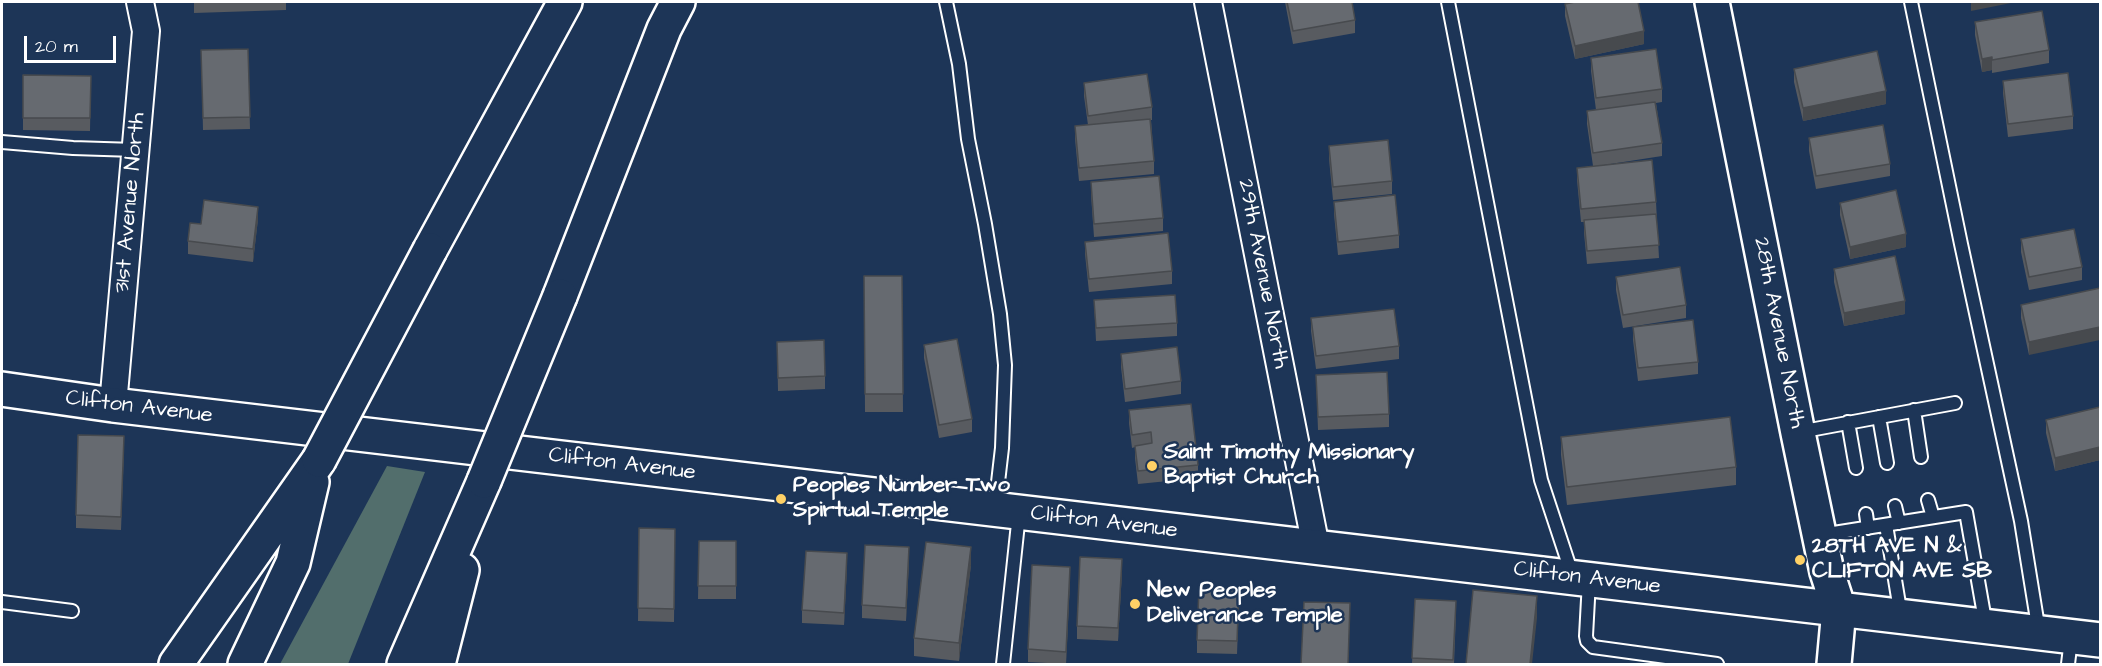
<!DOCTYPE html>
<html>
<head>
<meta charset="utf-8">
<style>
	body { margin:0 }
	#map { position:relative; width:2102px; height:666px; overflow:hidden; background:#1d3557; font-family:"Architects Daughter",sans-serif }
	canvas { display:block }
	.frame { position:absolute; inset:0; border:3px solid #fff; pointer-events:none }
	.scale { position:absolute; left:24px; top:36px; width:92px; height:27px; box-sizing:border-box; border:3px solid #fff; border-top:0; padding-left:8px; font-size:18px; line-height:21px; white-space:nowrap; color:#fff; -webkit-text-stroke:4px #1d3557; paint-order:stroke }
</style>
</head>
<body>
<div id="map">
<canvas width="2102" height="666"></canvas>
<div class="frame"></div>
<div class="scale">20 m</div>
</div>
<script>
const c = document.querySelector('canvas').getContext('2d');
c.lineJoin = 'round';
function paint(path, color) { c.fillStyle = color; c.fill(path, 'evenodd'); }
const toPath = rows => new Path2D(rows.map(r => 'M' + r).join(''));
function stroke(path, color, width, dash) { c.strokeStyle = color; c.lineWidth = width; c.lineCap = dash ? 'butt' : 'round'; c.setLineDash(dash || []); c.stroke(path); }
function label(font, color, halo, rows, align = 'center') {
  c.font = font + ' "Architects Daughter",sans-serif'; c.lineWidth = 5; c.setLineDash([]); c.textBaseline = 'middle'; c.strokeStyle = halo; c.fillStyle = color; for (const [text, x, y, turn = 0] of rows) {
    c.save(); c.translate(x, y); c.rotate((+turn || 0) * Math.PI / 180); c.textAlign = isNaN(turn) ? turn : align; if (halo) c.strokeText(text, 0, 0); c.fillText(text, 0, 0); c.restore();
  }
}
paint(toPath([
	[387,466,425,472,348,664,280,664]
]), '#526e6c');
const lane = toPath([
	[946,2,959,64,968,139,985,224,1000,314,1005,365,1002,448,995,508],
	[1448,2,1541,480,1572,574],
	[1911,2,1961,244,2021,521,2039,632],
	[2,142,73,148,135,150],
	[1914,410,1921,457],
	[1879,417,1887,463],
	[1848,422,1856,468],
	[1799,432,1955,403],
	[1928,500,1933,517],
	[1895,506,1899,523],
	[1866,514,1868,528],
	[1886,525,1901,616],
	[1821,535,1966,512,1986,626],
	[1589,581,1586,636,1587,641,1593,647,1717,664],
	[2,602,72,611],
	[1003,664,1019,514],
	[2068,664,2071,639]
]);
const street = toPath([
	[1208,2,1316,547],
	[113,405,146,31,140,2]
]);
const secondary = toPath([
	[1712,2,1798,433,1827,572,1839,609,1834,664],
	[2,389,113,405,2100,640]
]);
const highway = toPath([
	[430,250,565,2],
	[560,296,664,29,678,2],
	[176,664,319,460],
	[245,664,293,563,312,482],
	[404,664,484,481],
	[438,664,462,570]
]);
stroke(lane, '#fff', 16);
stroke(street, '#fff', 30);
stroke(secondary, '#fff', 38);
stroke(highway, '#fff', 38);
stroke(lane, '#1d3557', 12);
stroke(street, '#1d3557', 26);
stroke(secondary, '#1d3557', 33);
stroke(highway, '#1d3557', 33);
const highwayBridge = toPath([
	[319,460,430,250],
	[484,481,560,296]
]);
stroke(highwayBridge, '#fff', 38, []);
stroke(highwayBridge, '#1d3557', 33);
paint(toPath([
	[194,2,286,2,286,10,194,13],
	[1285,2,1352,2,1355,20,1355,33,1293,44],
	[1565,4,1644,44,1575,59,1565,16],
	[1975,22,2049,50,2049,63,1992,73,1992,70,1982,72,1975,35],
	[248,49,250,129,203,130,201,50],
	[1591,58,1662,89,1662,102,1656,103,1662,143,1662,156,1604,165,1656,202,1659,258,1587,264,1584,233,1584,222,1581,222,1577,180,1577,168,1593,166,1587,124,1587,111,1596,110,1591,71],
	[1794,69,1886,104,1803,121,1794,82],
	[23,75,91,76,90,131,23,130],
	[2003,81,2073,116,2073,129,2008,137,2003,93],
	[1084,83,1152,107,1152,120,1151,120,1154,161,1154,174,1079,181,1075,139,1075,126,1088,125,1084,96],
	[1809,138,1890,164,1890,176,1816,189,1809,151],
	[1329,146,1392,181,1392,194,1333,200,1329,159],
	[1091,182,1163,218,1163,231,1094,237,1091,195],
	[1334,202,1399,235,1399,248,1338,255,1334,214],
	[1840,203,1906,247,1850,259,1840,215],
	[258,219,253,262,188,254,188,241,201,224],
	[2021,239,2082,267,2082,280,2029,290,2021,252],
	[1085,242,1172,271,1172,284,1089,292,1085,254],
	[1834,269,1905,314,1844,326,1834,282],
	[864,276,902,276,903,412,865,412],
	[1616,277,1686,305,1686,318,1623,328,1616,290],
	[2100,288,2029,355,2021,318,2021,305],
	[1094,300,1177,323,1177,336,1096,341],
	[1311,318,1399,346,1399,359,1316,369,1311,331],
	[1633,327,1698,362,1698,374,1638,381,1633,340],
	[777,342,825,376,825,389,778,391],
	[924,345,972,419,972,432,939,438,924,358],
	[1121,354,1181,381,1181,394,1125,402,1121,367],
	[1316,375,1389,414,1389,427,1318,430],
	[2100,407,2100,460,2055,471,2046,433,2046,420],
	[1129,410,1198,465,1198,478,1138,484,1135,458,1135,447,1132,448,1129,423],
	[1561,437,1736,467,1736,485,1567,505,1561,455],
	[124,449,121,530,76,528,76,515],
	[639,528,675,529,674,622,638,621],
	[699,541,736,541,736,599,698,599],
	[909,560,906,621,862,618,862,605],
	[971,565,959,661,914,656,914,638],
	[847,566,844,625,802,623,802,610],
	[1122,572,1118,641,1077,639,1077,626],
	[1070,580,1066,664,1028,662,1028,649],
	[1415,599,1456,614,1454,664,1412,664],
	[1239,602,1237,654,1197,653,1197,640]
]), '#585b60');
paint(toPath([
	[1971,2,2016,2,1971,11],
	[1644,31,1644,44,1575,59,1575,46],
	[1992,57,1992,70,1982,72,1982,59],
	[1886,91,1886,104,1803,121,1803,108],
	[258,207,258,219,253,262,253,249],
	[1906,234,1906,247,1850,259,1850,247],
	[1905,301,1905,314,1844,326,1844,313],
	[2100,327,2100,340,2029,355,2029,342],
	[2100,447,2100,460,2055,471,2055,458],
	[909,547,909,560,906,621,906,608],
	[971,547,971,565,959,661,959,643],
	[847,553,847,566,844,625,844,613],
	[1122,559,1122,572,1118,641,1118,628],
	[1070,567,1070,580,1066,664,1066,652],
	[1537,596,1537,618,1532,664,1530,664]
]), '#474a4e');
const building = toPath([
	[1287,2,1352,2,1355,20,1293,31,1287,2],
	[1575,2,1638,2,1644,31,1575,46,1565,4,1575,2],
	[2042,11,2049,50,1992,60,1992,57,1982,59,1975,22,2042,11],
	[248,49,250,117,203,118,201,50,248,49],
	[1656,49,1662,89,1596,98,1591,58,1656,49],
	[1877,51,1886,91,1803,108,1794,69,1877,51],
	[2068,73,2073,116,2008,124,2003,81,2068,73],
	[1147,74,1152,107,1088,116,1084,83,1147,74],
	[23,75,91,76,90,118,23,118,23,75],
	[1655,102,1662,143,1593,153,1587,111,1655,102],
	[1150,119,1154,161,1079,168,1075,126,1150,119],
	[1883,125,1890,164,1816,176,1809,138,1883,125],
	[1388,140,1392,181,1333,187,1329,146,1388,140],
	[1652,160,1656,202,1581,209,1577,168,1652,160],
	[1159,176,1163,218,1094,224,1091,182,1159,176],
	[1896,190,1906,234,1850,247,1840,203,1896,190],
	[1395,195,1399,235,1338,242,1334,202,1395,195],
	[204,200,258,207,253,249,188,241,190,223,201,224,204,200],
	[1656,214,1659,245,1587,251,1584,220,1656,214],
	[2074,229,2082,267,2029,277,2021,239,2074,229],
	[1168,233,1172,271,1089,279,1085,242,1168,233],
	[1895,256,1905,301,1844,313,1834,269,1895,256],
	[1680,267,1686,305,1623,315,1616,277,1680,267],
	[864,276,902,276,903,394,865,394,864,276],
	[2100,288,2100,327,2029,342,2021,305,2100,288],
	[1175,295,1177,323,1096,328,1094,300,1175,295],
	[1394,309,1399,346,1316,356,1311,318,1394,309],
	[1693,320,1698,362,1638,368,1633,327,1693,320],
	[957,339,972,419,939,425,924,345,957,339],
	[824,340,825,376,778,378,777,342,824,340],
	[1177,347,1181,381,1125,389,1121,354,1177,347],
	[1387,372,1389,414,1318,417,1316,375,1387,372],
	[1191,404,1198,465,1138,471,1135,446,1152,443,1151,432,1132,435,1129,410,1191,404],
	[2100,407,2100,447,2055,458,2046,420,2100,407],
	[1730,417,1736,467,1567,487,1561,437,1730,417],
	[78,435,124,436,121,517,76,515,78,435],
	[639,528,675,529,674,609,638,608,639,528],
	[699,541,736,541,736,586,698,586,699,541],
	[926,542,971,547,959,643,914,638,926,542],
	[865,545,909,547,906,608,862,605,865,545],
	[806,551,847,553,844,613,802,610,806,551],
	[1080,557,1122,559,1118,628,1077,626,1080,557],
	[1032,565,1070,567,1066,652,1028,649,1032,565],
	[1199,587,1239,589,1237,641,1197,640,1199,587],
	[1473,590,1537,596,1530,664,1466,664,1473,590],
	[1415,599,1456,601,1453,660,1412,658,1415,599],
	[1304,602,1350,603,1348,664,1301,664,1304,602]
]);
paint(building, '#666a70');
stroke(building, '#474a4e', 1.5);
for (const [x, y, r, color] of [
	[1152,466,6,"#ffd166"],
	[781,499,6,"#ffd166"],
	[1800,560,6,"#ffd166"],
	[1135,604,6,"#ffd166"]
]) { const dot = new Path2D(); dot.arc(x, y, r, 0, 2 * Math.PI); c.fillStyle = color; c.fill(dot); stroke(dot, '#1d3557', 2); }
label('22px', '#fff', '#1d3557', [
	["31st Avenue North",131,203,-85],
	["29th Avenue North",1262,274,79],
	["28th Avenue North",1778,333,79],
	["Clifton Avenue",139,408,7],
	["Clifton Avenue",622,465,7],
	["Clifton Avenue",1104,523,7],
	["Clifton Avenue",1587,579,7]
]);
label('bold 22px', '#fff', '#1d3557', [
	["Saint Timothy Missionary",1164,453],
	["Baptist Church",1164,478],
	["Peoples Number Two",793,486],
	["Spirtual Temple",793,511],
	["28TH AVE N &",1812,547],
	["CLIFTON AVE SB",1812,572],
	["New Peoples",1147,591],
	["Deliverance Temple",1147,616]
], 'left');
</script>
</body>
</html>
